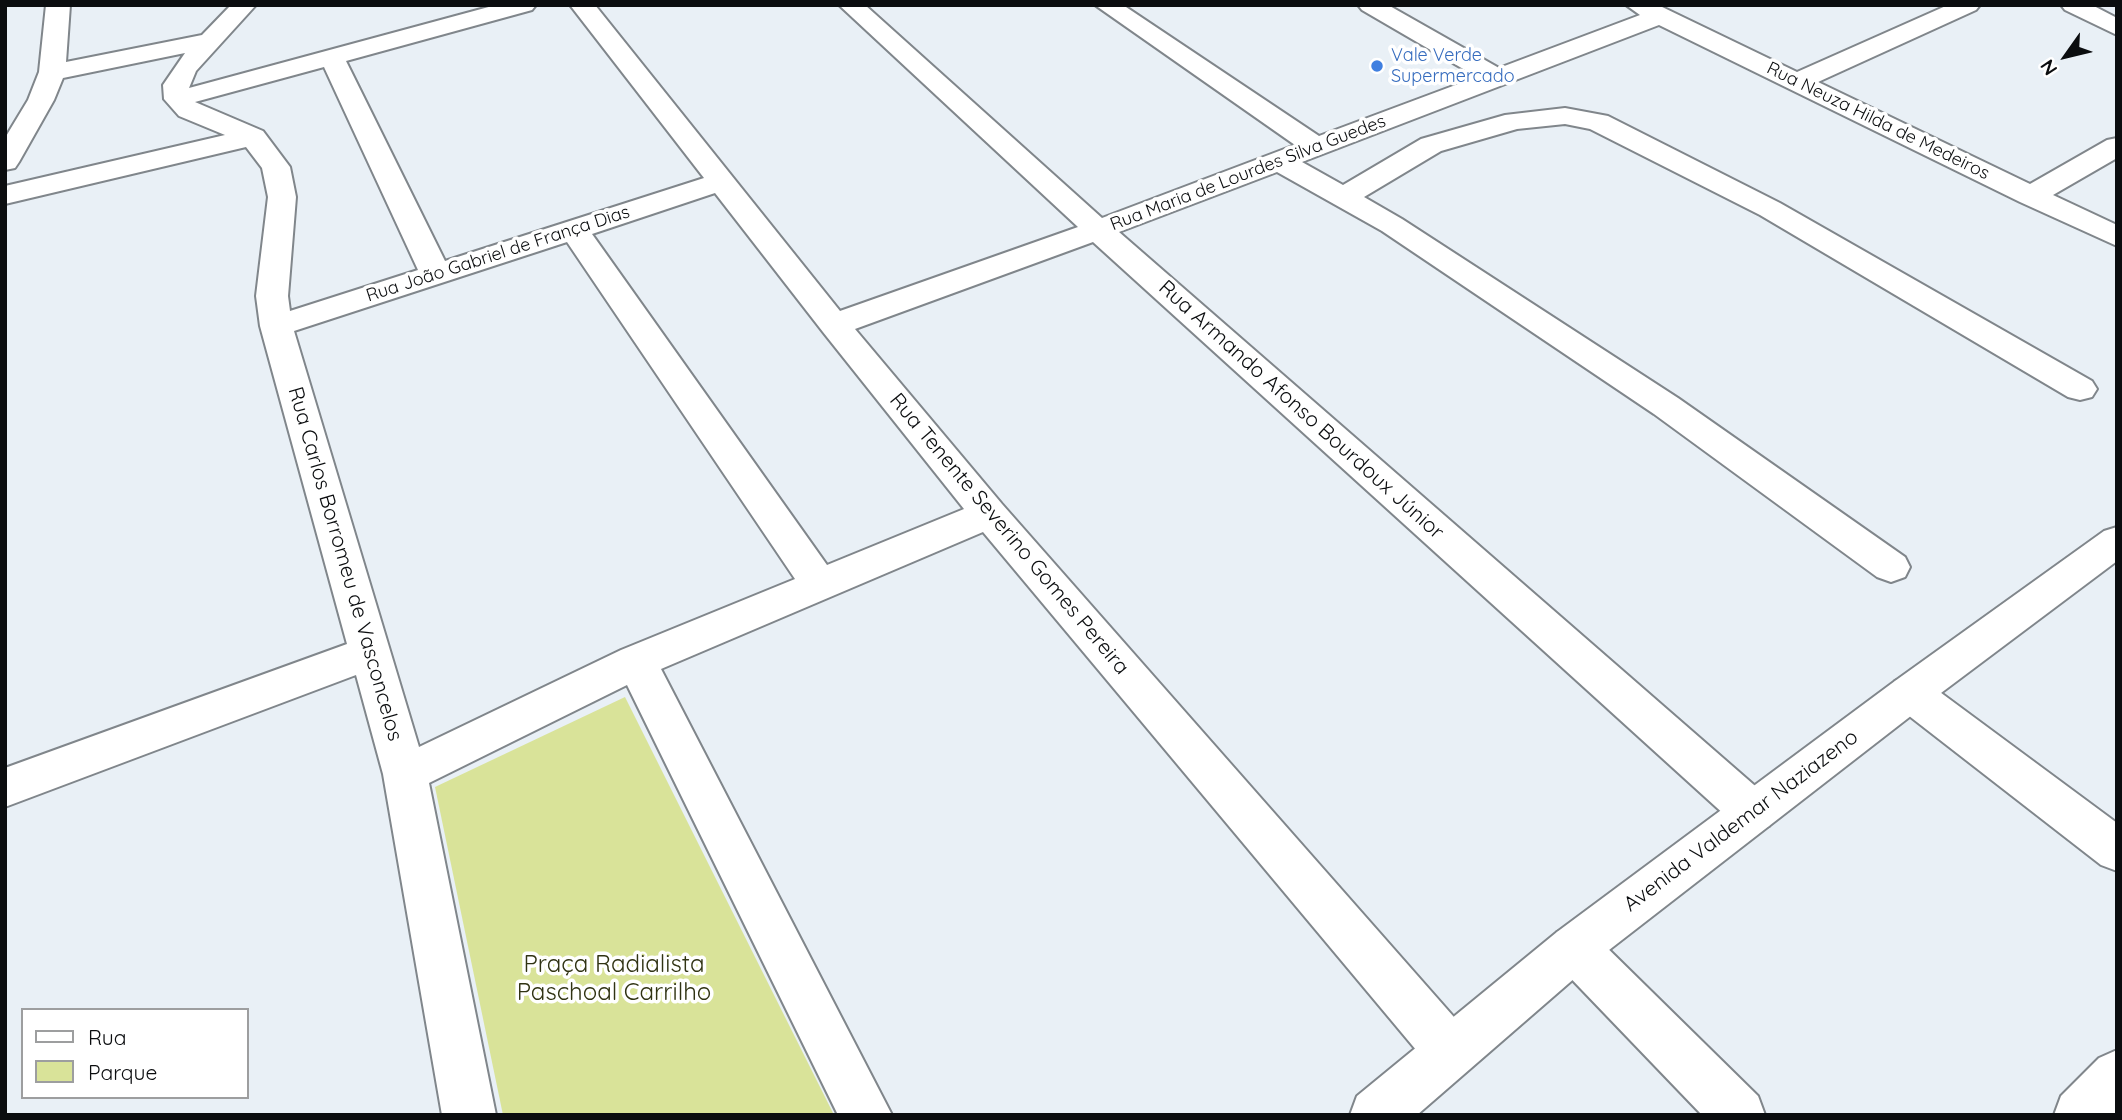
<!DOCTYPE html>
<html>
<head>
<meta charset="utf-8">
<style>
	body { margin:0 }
	#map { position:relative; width:2122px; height:1120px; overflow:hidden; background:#e9f0f6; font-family:Quicksand,sans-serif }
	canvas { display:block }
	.frame { position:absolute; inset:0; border:7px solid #0b0d0f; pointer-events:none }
	.legend { position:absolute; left:21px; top:1008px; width:228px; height:91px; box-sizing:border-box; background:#fff; border:2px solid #9d9e9f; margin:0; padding:9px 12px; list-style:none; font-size:21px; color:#0b0d0f }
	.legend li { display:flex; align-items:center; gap:14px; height:35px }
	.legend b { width:35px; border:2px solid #9d9e9f }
	.north { position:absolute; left:2031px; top:21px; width:70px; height:70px; -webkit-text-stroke:5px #fff; paint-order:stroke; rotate:236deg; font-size:19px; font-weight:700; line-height:28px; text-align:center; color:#0b0d0f }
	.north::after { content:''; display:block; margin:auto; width:24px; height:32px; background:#0b0d0f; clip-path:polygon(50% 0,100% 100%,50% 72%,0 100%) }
</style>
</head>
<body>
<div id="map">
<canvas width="2122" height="1120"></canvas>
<div class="frame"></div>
<ul class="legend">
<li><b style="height:9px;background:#fff"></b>Rua</li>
<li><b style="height:19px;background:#d9e399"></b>Parque</li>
</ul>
<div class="north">N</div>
</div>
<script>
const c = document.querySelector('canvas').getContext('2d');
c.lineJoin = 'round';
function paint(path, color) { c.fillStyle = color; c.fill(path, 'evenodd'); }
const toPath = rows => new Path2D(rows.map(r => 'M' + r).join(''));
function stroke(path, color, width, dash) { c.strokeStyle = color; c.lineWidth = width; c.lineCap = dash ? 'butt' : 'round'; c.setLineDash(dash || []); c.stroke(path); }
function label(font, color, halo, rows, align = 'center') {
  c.font = font + ' Quicksand,sans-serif'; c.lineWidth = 7; c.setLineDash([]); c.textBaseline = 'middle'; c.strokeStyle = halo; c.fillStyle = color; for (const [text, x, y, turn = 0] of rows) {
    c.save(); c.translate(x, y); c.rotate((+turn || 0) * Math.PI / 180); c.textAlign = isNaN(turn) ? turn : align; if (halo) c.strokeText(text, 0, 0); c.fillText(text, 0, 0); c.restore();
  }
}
paint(toPath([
	[625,697,834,1115,503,1115,435,787]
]), '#d9e399');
const minor = toPath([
	[46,5,70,5,66,62,202,35,231,5,256,5,196,71,189,88,496,5,536,5,532,10,346,61,445,261,704,178,570,5,595,5,840,311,1078,227,839,5,865,5,1102,218,1295,145,1095,5,1123,5,1319,136,1477,77,1362,10,1358,5,1388,5,1499,68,1640,15,1626,5,1658,5,1797,72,1948,5,1980,5,1976,10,1818,82,2030,184,2107,140,2117,138,2117,158,2053,195,2117,225,2117,246,2020,202,1659,25,1302,162,1343,185,1421,139,1505,115,1565,108,1608,116,1780,203,2092,381,2097,389,2092,397,2080,400,2068,397,1760,215,1590,129,1565,124,1517,129,1441,151,1364,197,1402,219,1678,398,1905,557,1910,567,1905,577,1891,582,1877,577,1654,414,1382,231,1277,172,1119,232,1769,798,1776,812,1769,826,1753,832,1737,826,1093,242,855,329,1002,504,1468,1033,1476,1051,1468,1069,1450,1077,1432,1069,983,532,661,669,892,1115,838,1115,627,685,429,783,496,1115,442,1115,383,774,356,675,5,807,5,768,347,644,260,326,256,296,268,197,262,168,246,147,5,204,5,186,225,135,179,116,164,99,163,85,185,53,63,78,54,100,19,162,15,168,5,170,5,138,28,100,39,72,46,5],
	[324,67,418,270,290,311,288,296,296,197,290,167,263,131,195,102,324,67],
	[715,193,823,332,964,509,827,565,592,234,715,193],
	[567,242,795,579,621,650,419,747,294,331,567,242],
	[2061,5,2092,5,2117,18,2117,35,2065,10,2061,5],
	[1910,676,1925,681,2117,823,2117,871,2101,865,1895,705,1889,693,1895,681,1910,676],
	[1574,925,1591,932,1758,1096,1765,1115,1702,1115,1557,964,1550,948,1557,932,1574,925],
	[2117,1050,2116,1115,2054,1115,2061,1096,2099,1058,2117,1050]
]);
const major = toPath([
	[2117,527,2117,561,1925,705,1591,964,1417,1115,1350,1115,1357,1096,1557,932,1895,681,2104,531,2117,527]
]);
stroke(minor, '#80868b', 4);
stroke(major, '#80868b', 4);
paint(minor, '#fff');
paint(major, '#fff');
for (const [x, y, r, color] of [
	[1377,66,7,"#3f7fe0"]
]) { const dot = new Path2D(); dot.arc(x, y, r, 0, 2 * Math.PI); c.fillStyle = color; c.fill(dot); stroke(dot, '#fff', 2.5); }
label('18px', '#366cbe', '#fff', [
	["Vale Verde",1391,56],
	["Supermercado",1391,77]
], 'left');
label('18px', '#0b0d0f', '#fff', [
	["Rua Neuza Hilda de Medeiros",1878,121,26],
	["Rua Maria de Lourdes Silva Guedes",1248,173,-21],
	["Rua João Gabriel de França Dias",498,254,-18]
]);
label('21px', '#0b0d0f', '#fff', [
	["Rua Armando Afonso Bourdoux Júnior",1301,410,42],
	["Rua Tenente Severino Gomes Pereira",1009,534,50],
	["Rua Carlos Borromeu de Vasconcelos",345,564,74],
	["Avenida Valdemar Naziazeno",1741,821,-37]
]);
label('24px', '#303313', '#fff', [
	["Praça Radialista",614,965],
	["Paschoal Carrilho",614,993]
]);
</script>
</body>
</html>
